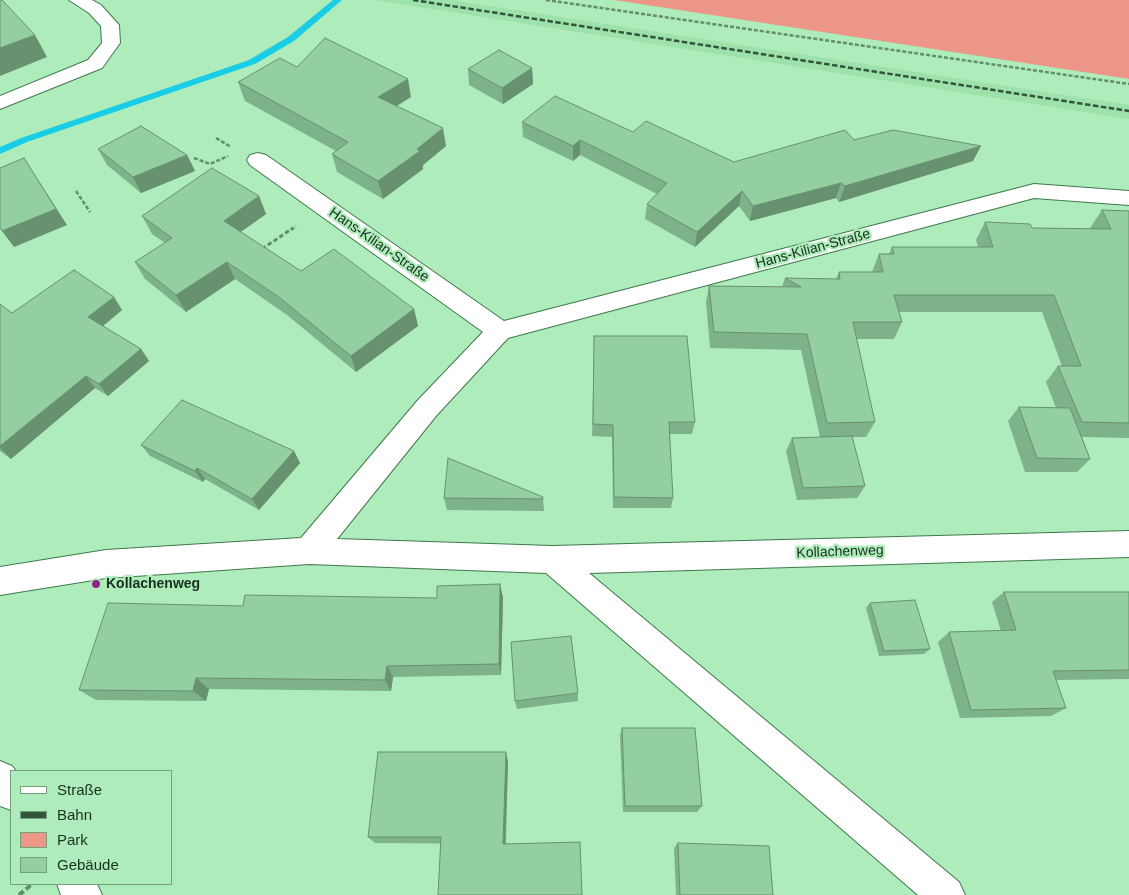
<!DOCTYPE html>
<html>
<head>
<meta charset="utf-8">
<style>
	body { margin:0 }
	#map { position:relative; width:1129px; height:895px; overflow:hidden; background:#afecbb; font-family:Arial,sans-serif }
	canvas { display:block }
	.legend { position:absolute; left:10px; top:770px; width:162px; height:115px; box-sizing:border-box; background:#afecbb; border:1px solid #73a17c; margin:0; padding:6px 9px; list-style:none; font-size:15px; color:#18311e }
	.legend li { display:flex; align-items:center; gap:10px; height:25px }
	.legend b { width:25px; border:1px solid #73a17c }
</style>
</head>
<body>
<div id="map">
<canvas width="1129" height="895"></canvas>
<ul class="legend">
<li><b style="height:6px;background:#fff"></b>Straße</li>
<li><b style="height:6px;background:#34543b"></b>Bahn</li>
<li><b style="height:14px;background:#ec9687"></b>Park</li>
<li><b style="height:14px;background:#93cf9f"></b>Gebäude</li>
</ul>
</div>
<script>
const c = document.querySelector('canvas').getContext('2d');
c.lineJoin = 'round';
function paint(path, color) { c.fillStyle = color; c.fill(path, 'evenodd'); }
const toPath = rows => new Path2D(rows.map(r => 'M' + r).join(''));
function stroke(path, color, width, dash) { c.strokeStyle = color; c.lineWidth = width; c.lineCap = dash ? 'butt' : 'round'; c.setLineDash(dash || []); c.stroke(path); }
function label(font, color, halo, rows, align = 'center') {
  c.font = font + ' Arial,sans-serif'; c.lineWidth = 4.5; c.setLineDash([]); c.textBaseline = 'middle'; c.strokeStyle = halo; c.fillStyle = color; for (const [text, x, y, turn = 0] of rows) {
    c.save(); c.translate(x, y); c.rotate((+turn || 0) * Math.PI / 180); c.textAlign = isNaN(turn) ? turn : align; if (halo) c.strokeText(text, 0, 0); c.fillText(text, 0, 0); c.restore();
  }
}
paint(toPath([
	[375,0,451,0,1129,105,1129,119]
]), '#9de1ab');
paint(toPath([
	[614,0,1129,0,1129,79]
]), '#ec9687');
paint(toPath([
	[333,0,342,0,294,41,255,64,27,142,0,154,0,147,21,138,249,60,288,37,333,0]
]), '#19cde6');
const minor = toPath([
	[69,0,92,0,101,5,119,25,120,43,102,68,0,109,0,96,88,60,102,43,101,26,89,13,69,0],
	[258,153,266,155,504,321,1034,184,1129,191,1129,205,1034,198,508,338,436,416,337,539,552,546,1129,531,1129,557,589,573,959,882,965,895,918,895,546,573,309,564,106,578,0,595,0,567,106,550,301,538,418,400,483,332,250,165,247,160,250,155,258,153]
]);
const major = toPath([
	[0,761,12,766,16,771,11,771,11,810,0,806,0,761],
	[57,884,97,884,102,895,61,895,57,884]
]);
stroke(minor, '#3f784d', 2);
stroke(major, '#3f784d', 2);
stroke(toPath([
	[546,0,1129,84],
	[216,138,231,147],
	[194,158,210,164,228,156],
	[76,191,90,212],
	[291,230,296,226]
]), '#638e6c', 2.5, [4, 2]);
stroke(toPath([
	[262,249,293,228]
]), '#638e6c', 3, [4.5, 2.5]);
stroke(toPath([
	[19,895,32,884]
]), '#638e6c', 4, [6, 3]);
paint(minor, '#fff');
paint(major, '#fff');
stroke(toPath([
	[413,0,1129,111]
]), '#34543b', 2.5, [5.5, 2.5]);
paint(toPath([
	[297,67,411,97,396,106,446,146,423,165,423,169,383,199,337,172,332,154,336,151,245,101,238,82],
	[532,68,533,84,503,104,469,85,468,69],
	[522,122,633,132,734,162,854,140,973,161,839,202,836,198,750,221,739,206,695,247,645,219,647,204,657,194,580,155,573,161,523,137],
	[98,149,187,155,195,171,141,193,107,165],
	[259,196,266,214,240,232,301,271,414,309,418,326,356,372,287,315,235,279,186,312,145,279,135,262,165,243,152,234,142,216],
	[1102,210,1129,211,1129,438,1082,437,1090,459,1077,472,1025,472,1008,421,1019,407,1056,408,1046,382,1058,366,1062,366,1042,312,899,312,902,322,894,339,856,339,875,422,866,437,852,437,865,486,857,498,797,500,786,451,792,438,820,437,801,350,710,348,706,302,709,286,782,287,785,278,836,279,839,272,872,272,879,254,889,254,892,247,978,247,976,240,985,222,1032,228,1091,229,1090,228],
	[114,297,122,310,103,326,141,349,149,361,108,396,95,388,11,459,0,451,0,304,12,313],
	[594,348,695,422,692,434,669,434,673,498,671,508,613,508,612,437,592,436],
	[141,445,294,451,300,463,259,510,205,479,203,482,150,456],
	[543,497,544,511,447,510,444,498],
	[1004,592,1129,592,1129,679,1056,680,1066,708,1051,716,960,718,938,642,949,632,1001,631,992,602],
	[503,597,501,675,393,677,391,691,209,689,206,701,96,700,79,690,243,606,437,598],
	[870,603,930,649,924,654,879,656,866,608],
	[578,693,578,701,517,709,515,701],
	[622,728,702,806,697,812,623,812,620,735],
	[508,761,506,844,375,843,368,837],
	[678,843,773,895,676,895,674,848]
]), '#7eb289');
paint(toPath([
	[35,35,47,57,0,76,0,48],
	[532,68,533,84,503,104,502,88],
	[408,79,411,97,381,116,378,97],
	[443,128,446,146,423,165,423,169,383,199,378,181],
	[580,140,580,155,573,161,573,146],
	[981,146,973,161,839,202,845,186],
	[187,155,195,171,141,193,133,177],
	[24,158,67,225,14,247,2,231],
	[841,183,836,198,750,221,753,206],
	[742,191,739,206,695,247,697,232],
	[259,196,266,214,231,239,224,221],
	[227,262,235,279,186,312,176,295],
	[114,297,122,310,98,330,88,317],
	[414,309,418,326,356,372,351,356],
	[141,349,149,361,108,396,99,384],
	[86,376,95,388,11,459,0,448,0,446],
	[294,451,300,463,259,510,252,499],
	[197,468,205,479,203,482,195,471],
	[500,584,503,597,501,675,499,664],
	[387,666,393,677,391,691,385,680],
	[196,678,209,689,206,701,193,691],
	[506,752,508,761,505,849,503,844]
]), '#67916f');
const building = toPath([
	[0,0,2,0,35,35,0,48,0,0],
	[325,38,408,79,378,97,443,128,417,149,420,151,378,181,332,154,348,142,238,82,280,58,297,67,325,38],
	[499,50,532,68,502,88,468,69,499,50],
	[555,96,633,132,646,121,734,162,845,130,854,140,893,130,981,146,845,186,841,183,753,206,742,191,697,232,647,204,667,183,580,140,573,146,522,122,555,96],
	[141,126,187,155,133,177,98,149,141,126],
	[24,158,56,209,2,231,0,228,0,168,24,158],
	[212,168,259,196,224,221,301,271,334,249,414,309,351,356,280,298,227,262,176,295,135,262,172,238,142,216,212,168],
	[1102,210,1129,211,1129,423,1082,422,1058,366,1081,366,1054,295,894,295,902,322,853,322,875,422,827,423,807,334,714,332,709,286,801,287,785,278,840,279,839,272,883,272,879,254,894,254,892,247,993,247,985,222,1030,224,1032,228,1111,229,1102,210],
	[74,270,114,297,88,317,141,349,99,384,86,376,0,446,0,304,12,313,74,270],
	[594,336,687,336,695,422,669,422,673,498,614,497,613,425,593,424,594,336],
	[182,400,294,451,252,499,197,468,195,471,141,445,182,400],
	[1019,407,1070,408,1090,459,1037,458,1019,407],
	[852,436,865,486,803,488,792,438,852,436],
	[448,458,543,497,543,499,444,498,448,458],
	[500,584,499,664,387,666,385,680,196,678,193,691,79,690,108,603,243,606,245,595,437,598,437,586,500,584],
	[1004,592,1129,592,1129,670,1053,671,1066,708,971,710,949,632,1016,630,1004,592],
	[915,600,930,649,884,651,870,603,915,600],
	[571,636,578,693,515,701,511,642,571,636],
	[622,728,695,728,702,806,625,806,622,728],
	[378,752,506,752,503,844,580,842,582,895,438,895,441,837,368,837,378,752],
	[678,843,769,846,773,895,680,895,678,843]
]);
paint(building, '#93cf9f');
stroke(building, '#67916f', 1);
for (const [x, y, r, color] of [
	[96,584,5,"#8f2589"]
]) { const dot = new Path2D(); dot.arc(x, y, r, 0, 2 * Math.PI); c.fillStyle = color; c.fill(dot); stroke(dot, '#afecbb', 2); }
label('14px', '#18311e', '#afecbb', [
	["Hans-Kilian-Straße",379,245,35],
	["Hans-Kilian-Straße",813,249,-15],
	["Kollachenweg",840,552,-2]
]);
label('bold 14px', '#18311e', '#afecbb', [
	["Kollachenweg",106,584]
], 'left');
</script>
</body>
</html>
